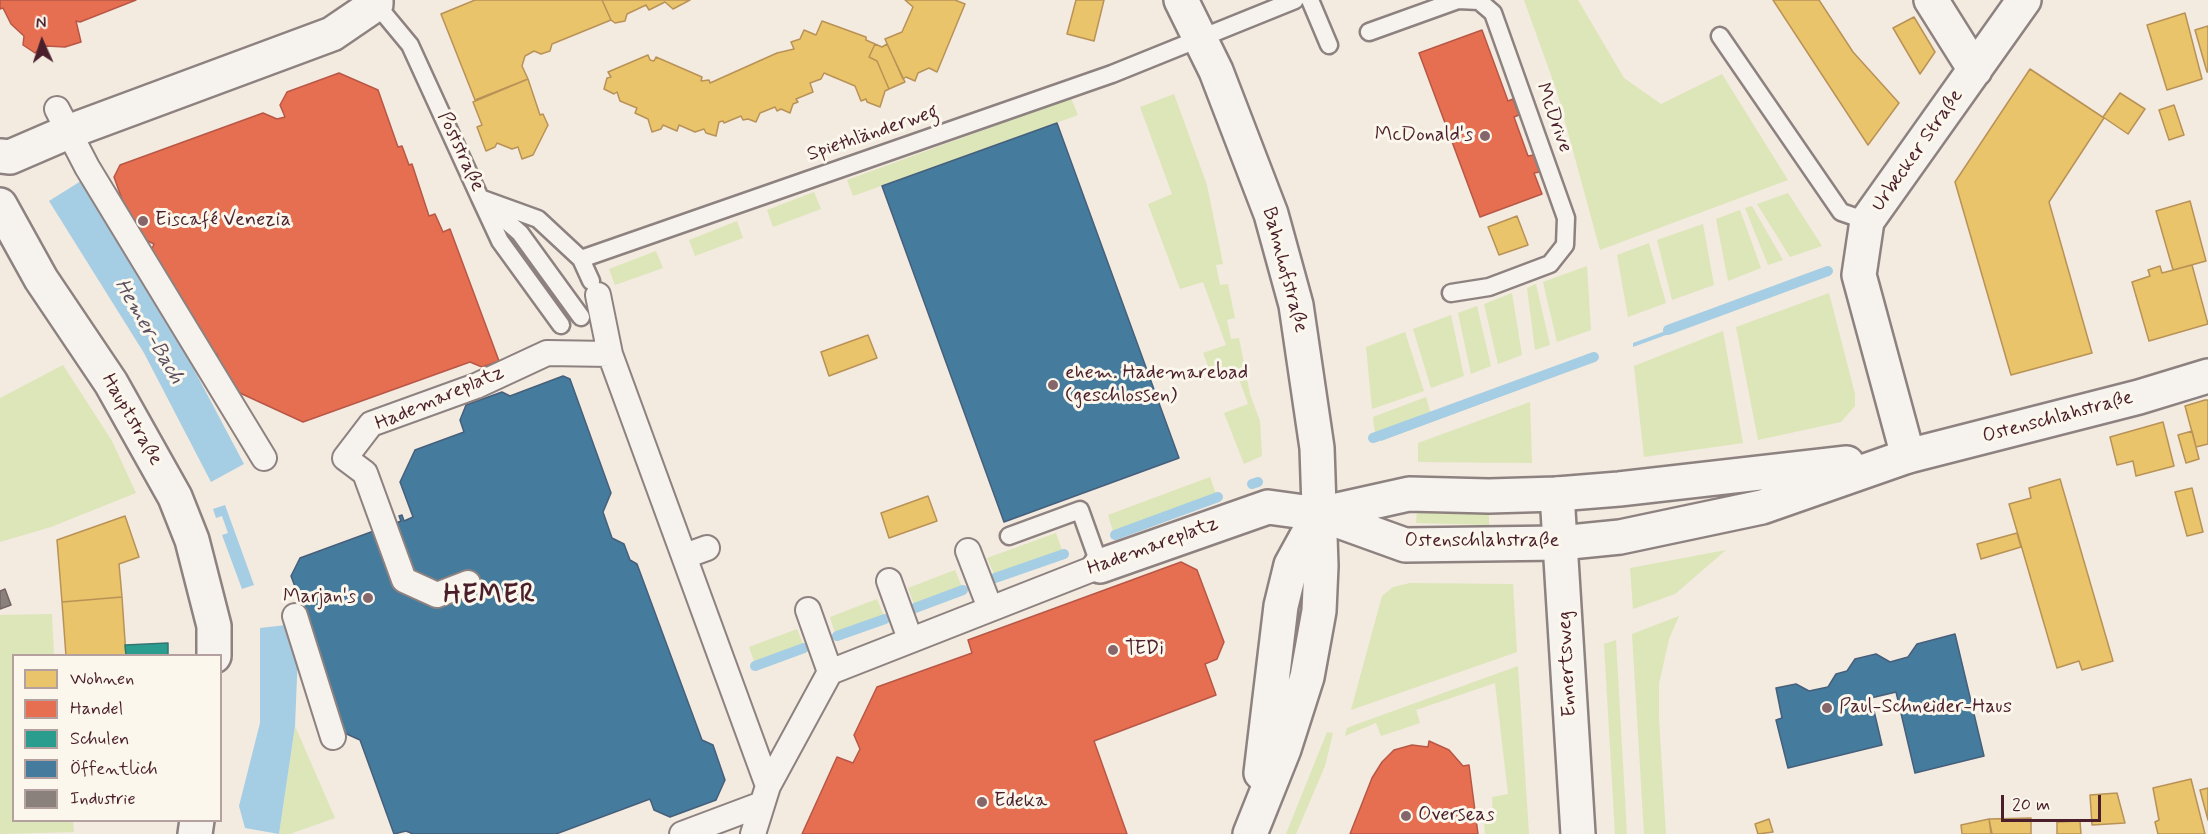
<!DOCTYPE html>
<html>
<head>
<meta charset="utf-8">
<style>
	body { margin:0 }
	#map { position:relative; width:2208px; height:834px; overflow:hidden; background:#f3eae0; font-family:Mynerve,sans-serif }
	canvas { display:block }
	.legend { position:absolute; left:12px; top:654px; width:210px; height:168px; box-sizing:border-box; background:#fbf7ec; border:2px solid #b4a19f; margin:0; padding:8px 10px; list-style:none; font-size:18px; color:#4a1f2b }
	.legend li { display:flex; align-items:center; gap:12px; height:30px }
	.legend b { width:30px; border:2px solid #b4a19f }
	.north { position:absolute; left:12px; top:12px; width:60px; height:60px; -webkit-text-stroke:4px #fbf7ec; paint-order:stroke; rotate:357deg; font-size:16px; font-weight:700; line-height:24px; text-align:center; color:#4a1f2b }
	.north::after { content:''; display:block; margin:auto; width:21px; height:27px; background:#4a1f2b; clip-path:polygon(50% 0,100% 100%,50% 72%,0 100%) }
	.scale { position:absolute; left:2001px; top:795px; width:100px; height:27px; box-sizing:border-box; border:3px solid #4a1f2b; border-top:0; padding-left:8px; font-size:18px; line-height:21px; white-space:nowrap; color:#4a1f2b; -webkit-text-stroke:4px #fbf7ec; paint-order:stroke }
</style>
</head>
<body>
<div id="map">
<canvas width="2208" height="834"></canvas>
<ul class="legend">
<li><b style="height:16px;background:#e9c46a"></b>Wohnen</li>
<li><b style="height:16px;background:#e76f51"></b>Handel</li>
<li><b style="height:16px;background:#2a9d8f"></b>Schulen</li>
<li><b style="height:16px;background:#457b9d"></b>Öffentlich</li>
<li><b style="height:16px;background:#8a817c"></b>Industrie</li>
</ul>
<div class="north">N</div>
<div class="scale">20 m</div>
</div>
<script>
const c = document.querySelector('canvas').getContext('2d');
c.lineJoin = 'round';
function paint(path, color) { c.fillStyle = color; c.fill(path, 'evenodd'); }
const toPath = rows => new Path2D(rows.map(r => 'M' + r).join(''));
function stroke(path, color, width, dash) { c.strokeStyle = color; c.lineWidth = width; c.lineCap = dash ? 'butt' : 'round'; c.setLineDash(dash || []); c.stroke(path); }
function label(font, color, halo, rows, align = 'center') {
  c.font = font + ' Mynerve,sans-serif'; c.lineWidth = 6; c.setLineDash([]); c.textBaseline = 'middle'; c.strokeStyle = halo; c.fillStyle = color; for (const [text, x, y, turn = 0] of rows) {
    c.save(); c.translate(x, y); c.rotate((+turn || 0) * Math.PI / 180); c.textAlign = isNaN(turn) ? turn : align; if (halo) c.strokeText(text, 0, 0); c.fillText(text, 0, 0); c.restore();
  }
}
paint(toPath([
	[1524,0,1578,0,1624,78,1661,104,1722,74,1788,180,1600,250,1557,92],
	[1174,94,1207,185,1223,264,1216,265,1220,285,1228,284,1235,318,1227,320,1231,339,1239,338,1250,394,1260,421,1262,456,1244,464,1224,413,1248,404,1235,368,1212,376,1203,353,1226,345,1203,282,1180,289,1148,204,1172,194,1140,107],
	[1071,98,1078,115,853,196,847,180],
	[814,192,821,209,773,227,767,210],
	[1788,193,1822,246,1790,257,1757,204],
	[1752,206,1783,260,1768,265,1745,208],
	[1740,210,1761,268,1728,281,1716,219],
	[737,221,743,238,695,256,689,240],
	[1703,224,1714,285,1672,300,1657,240],
	[1649,243,1666,303,1628,317,1617,255],
	[656,251,663,268,615,285,609,269],
	[1587,266,1591,330,1557,342,1543,282],
	[1536,284,1550,345,1535,350,1527,288],
	[1512,293,1522,355,1498,364,1484,304],
	[1829,293,1855,394,1855,406,1841,422,1758,440,1736,327],
	[1477,306,1491,366,1471,374,1458,313],
	[1451,315,1464,376,1431,388,1413,329],
	[1723,331,1743,443,1644,457,1634,366],
	[1405,332,1424,391,1372,409,1366,347],
	[63,365,112,441,136,493,51,527,0,542,0,398],
	[1426,397,1431,414,1375,434,1373,417],
	[1530,402,1532,463,1418,462,1418,443],
	[1210,477,1216,494,1113,531,1108,515],
	[1417,511,1489,512,1489,525,1416,523],
	[1056,533,1062,550,994,574,987,558],
	[1726,550,1675,594,1633,609,1630,568],
	[955,570,962,587,914,604,908,588],
	[1410,583,1513,584,1517,652,1351,710,1382,596,1393,587],
	[877,599,884,616,835,634,830,617],
	[52,614,54,655,14,656,14,820,73,821,74,832,0,834,0,615],
	[1679,616,1669,639,1659,684,1659,719,1666,834,1644,834,1632,634],
	[797,629,804,646,755,664,749,647],
	[1616,640,1627,834,1615,834,1604,644],
	[1518,666,1529,834,1485,834,1484,823,1493,820,1492,797,1508,794,1495,683,1416,710,1420,723,1381,736,1376,723,1345,736,1347,728,1360,723],
	[295,726,335,818,290,834,279,834],
	[1327,732,1333,733,1325,766,1296,834,1286,834]
]), '#dce6b8');
paint(toPath([
	[81,181,173,330,244,464,211,482,144,353,49,201],
	[1822,273,1822,277,1732,311,1731,306],
	[1720,311,1721,315,1633,347,1633,343],
	[1529,381,1529,386,1381,441,1380,436],
	[1218,497,1219,500,1115,538,1115,535],
	[225,505,254,585,242,589,222,535,228,533,222,516,216,518,213,509],
	[1064,554,1065,557,996,582,995,578],
	[286,625,298,652,295,726,279,834,245,828,239,806,260,723,260,628]
]), '#a5cde3');
const homes = toPath([
	[475,0,602,0,611,20,552,44,550,51,541,54,534,51,525,56,522,66,528,79,475,100,441,14,475,0],
	[602,0,690,0,673,9,665,2,649,10,646,5,627,14,625,21,615,23,611,20,602,0],
	[905,0,955,0,965,4,937,72,929,68,918,73,915,81,906,77,903,79,885,39,902,32,913,7,905,0],
	[1076,0,1104,0,1094,41,1067,34,1076,0],
	[1773,0,1819,0,1853,52,1899,103,1868,145,1773,0],
	[2185,13,2202,79,2167,90,2147,25,2185,13],
	[1914,17,1935,52,1920,74,1893,28,1914,17],
	[822,21,866,37,866,40,875,44,869,57,877,61,889,89,885,91,880,107,867,102,866,99,861,101,855,86,824,73,821,79,810,83,813,92,796,99,798,102,793,104,790,113,781,109,777,111,775,107,760,113,756,122,748,119,743,120,741,116,724,123,723,121,719,122,716,136,706,133,704,129,695,132,679,125,677,131,663,125,661,129,652,132,648,119,635,113,637,108,620,101,617,92,614,94,604,89,607,78,611,77,608,72,648,55,650,60,654,61,656,57,702,77,701,81,709,80,710,83,777,53,794,49,791,42,800,39,804,30,816,35,822,21],
	[2208,26,2208,72,2207,72,2195,30,2208,26],
	[875,44,882,47,887,44,905,82,889,89,877,61,869,57,875,44],
	[2030,69,2104,118,2049,202,2092,353,2011,375,1955,182,2030,69],
	[528,79,540,115,543,114,548,125,533,155,522,159,518,147,512,149,497,143,495,147,486,151,477,127,482,125,473,102,528,79],
	[2120,93,2145,109,2128,134,2103,117,2120,93],
	[2174,105,2184,135,2169,140,2159,110,2174,105],
	[2190,201,2206,261,2173,270,2156,211,2190,201],
	[1517,216,1528,245,1499,255,1488,227,1517,216],
	[2192,265,2208,324,2149,341,2132,282,2150,276,2148,270,2160,266,2162,273,2192,265],
	[868,335,877,358,829,376,821,352,868,335],
	[2205,400,2208,400,2208,444,2196,447,2185,406,2205,400],
	[2163,422,2174,466,2136,476,2133,461,2117,465,2110,437,2163,422],
	[2192,431,2199,459,2186,463,2178,435,2192,431],
	[2060,479,2113,661,2082,670,2079,661,2057,668,2009,504,2031,498,2029,488,2060,479],
	[2192,488,2203,532,2187,536,2175,492,2192,488],
	[928,496,937,521,889,538,881,513,928,496],
	[125,516,139,557,119,564,122,597,62,602,57,540,125,516],
	[2017,533,2021,547,1981,559,1977,544,2017,533],
	[122,597,126,656,66,656,62,602,122,597],
	[2191,779,2205,834,2158,834,2155,822,2159,820,2153,788,2191,779],
	[2208,788,2208,820,2200,790,2208,788],
	[2117,793,2125,823,2092,825,2090,795,2117,793],
	[2031,818,2031,834,1992,834,1989,819,2031,818],
	[1769,819,1773,832,1758,834,1755,824,1769,819],
	[1989,819,1991,834,1962,834,1961,825,1989,819],
	[2080,821,2081,834,2057,834,2057,822,2080,821]
]);
paint(homes, '#e9c46a');
stroke(homes, '#b99257', 1.5);
const shops = toPath([
	[0,0,136,0,80,22,76,21,81,42,65,47,46,46,35,53,23,45,24,36,11,24,3,8,0,9,0,0],
	[1482,30,1508,101,1513,99,1519,115,1514,117,1528,156,1534,155,1540,172,1534,173,1542,194,1480,217,1419,53,1482,30],
	[339,73,378,90,398,147,402,146,409,165,412,164,429,216,435,214,443,232,450,229,499,361,482,367,470,362,303,422,229,388,217,354,206,349,194,317,183,312,170,279,159,273,151,251,154,244,135,235,114,177,120,165,263,113,277,119,285,117,280,105,287,92,339,73],
	[1181,562,1197,570,1224,642,1217,659,1205,664,1216,695,1094,741,1127,834,802,834,837,757,853,763,860,749,854,735,877,687,972,653,968,640,1181,562],
	[1429,741,1449,750,1463,766,1469,765,1478,834,1350,834,1372,778,1382,762,1394,750,1412,745,1428,747,1429,741]
]);
paint(shops, '#e76f51');
stroke(shops, '#b85746', 1.5);
const schools = toPath([
	[168,643,168,656,126,656,125,645,168,643]
]);
paint(schools, '#2a9d8f');
stroke(schools, '#347771', 1.5);
const public = toPath([
	[1057,123,1179,458,1004,522,882,186,1057,123],
	[563,376,570,379,611,493,603,512,612,538,624,544,630,560,637,564,702,740,713,745,725,780,716,800,670,817,654,810,650,799,556,834,413,834,406,831,394,834,360,740,340,731,314,659,318,648,291,576,300,558,401,521,399,516,402,515,404,521,413,517,400,482,415,450,464,432,460,420,466,405,502,392,510,396,563,376],
	[1955,634,1984,756,1915,773,1896,692,1871,698,1882,745,1788,768,1776,720,1782,718,1776,688,1796,684,1809,691,1828,687,1836,674,1847,671,1855,659,1876,654,1890,662,1908,657,1917,644,1955,634]
]);
paint(public, '#457b9d');
stroke(public, '#465f7b', 1.5);
const industry = toPath([
	[5,589,11,605,0,609,0,591,5,589]
]);
paint(industry, '#8a817c');
stroke(industry, '#776464', 1.5);
stroke(toPath([
	[1668,330,1828,271],
	[1373,438,1594,357],
	[1252,484,1258,482],
	[1115,535,1218,497],
	[995,578,1064,554],
	[915,608,963,590],
	[837,636,885,619],
	[755,666,804,648]
]), '#a5cde3', 10);
const service = toPath([
	[1310,0,1329,45],
	[376,4,410,45,480,198,538,219,581,259],
	[1369,32,1458,0,1479,1,1493,13,1566,218,1565,245,1550,264,1489,287,1451,293],
	[1720,36,1841,212,1867,221],
	[591,281,581,259,1112,74,1295,0],
	[561,325,500,241,480,198,520,233,581,317],
	[1009,536,1080,510,1100,566]
]);
const pedestrian = toPath([
	[57,109,87,167,264,458],
	[598,295,610,354,768,786],
	[968,551,990,608],
	[685,556,707,548],
	[889,581,910,639],
	[468,583,437,595,404,580,365,473,345,458,371,424,476,386,547,353,610,354],
	[808,610,830,672],
	[295,616,333,737],
	[682,834,762,804],
	[753,834,768,786,830,672,1100,566]
]);
const minor = toPath([
	[1931,0,1975,70],
	[0,156,10,157,68,132,332,34,376,4,376,0],
	[0,205,41,279,111,383,175,497,192,540,214,626,214,656],
	[1908,456,1859,275,1867,221,2024,0],
	[1557,494,1578,834],
	[1100,566,1268,507,1319,514],
	[195,834,197,820]
]);
const tertiary = toPath([
	[1319,514,1405,545,1560,543,1620,537,1762,507,1908,456,2139,397,2208,376],
	[1319,514,1409,494,1489,496,1557,494,1619,489,1847,463]
]);
const secondary = toPath([
	[1181,0,1216,71,1271,214,1296,305,1317,448,1321,566,1319,611,1307,677,1284,749,1250,834],
	[1261,773,1281,606,1291,565,1319,514]
]);
stroke(service, '#8e8280', 21);
stroke(pedestrian, '#8e8280', 28);
stroke(minor, '#8e8280', 38);
stroke(tertiary, '#8e8280', 38);
stroke(secondary, '#8e8280', 38);
stroke(service, '#f6f3ee', 16);
stroke(pedestrian, '#f6f3ee', 24);
stroke(minor, '#f6f3ee', 33);
stroke(tertiary, '#f6f3ee', 33);
stroke(secondary, '#f6f3ee', 33);
for (const [x, y, r, color] of [
	[1485,136,6,"#85666a"],
	[143,221,6,"#85666a"],
	[1053,385,6,"#85666a"],
	[368,598,6,"#85666a"],
	[1113,650,6,"#85666a"],
	[1827,708,6,"#85666a"],
	[982,802,6,"#85666a"],
	[1406,816,6,"#85666a"]
]) { const dot = new Path2D(); dot.arc(x, y, r, 0, 2 * Math.PI); c.fillStyle = color; c.fill(dot); stroke(dot, '#fbf7ec', 2); }
label('20px', '#4a1f2b', '#fbf7ec', [
	["McDrive",1553,118,70],
	["Spiethländerweg",873,134,-19],
	["Urbecker Straße",1918,151,-55],
	["Poststraße",460,152,65],
	["Bahnhofstraße",1284,270,75],
	["Hademareplatz",440,399,-23],
	["Ostenschlahstraße",2058,418,-15],
	["Hauptstraße",131,420,60],
	["Ostenschlahstraße",1482,542],
	["Hademareplatz",1153,547,-20],
	["Ennertsweg",1568,664,-93]
]);
label('20px', '#4a1f2b', '#fbf7ec', [
	["McDonald's",1473,136,"right"],
	["Eiscafé Venezia",155,221],
	["ehem. Hademarebad",1065,374],
	["(geschlossen)",1065,397],
	["Marjan's",356,598,"right"],
	["TEDi",1125,650],
	["Paul-Schneider-Haus",1839,708],
	["Edeka",994,802],
	["Overseas",1418,816]
], 'left');
label('italic 21px', '#5b5062', '#fbf7ec', [
	["Hemer-Bach",148,332,60]
]);
c.letterSpacing = '1.5px';
label('bold 26px', '#4a1f2b', '#fbf7ec', [
	["HEMER",490,597]
]);
c.letterSpacing = '0px';
</script>
</body>
</html>
